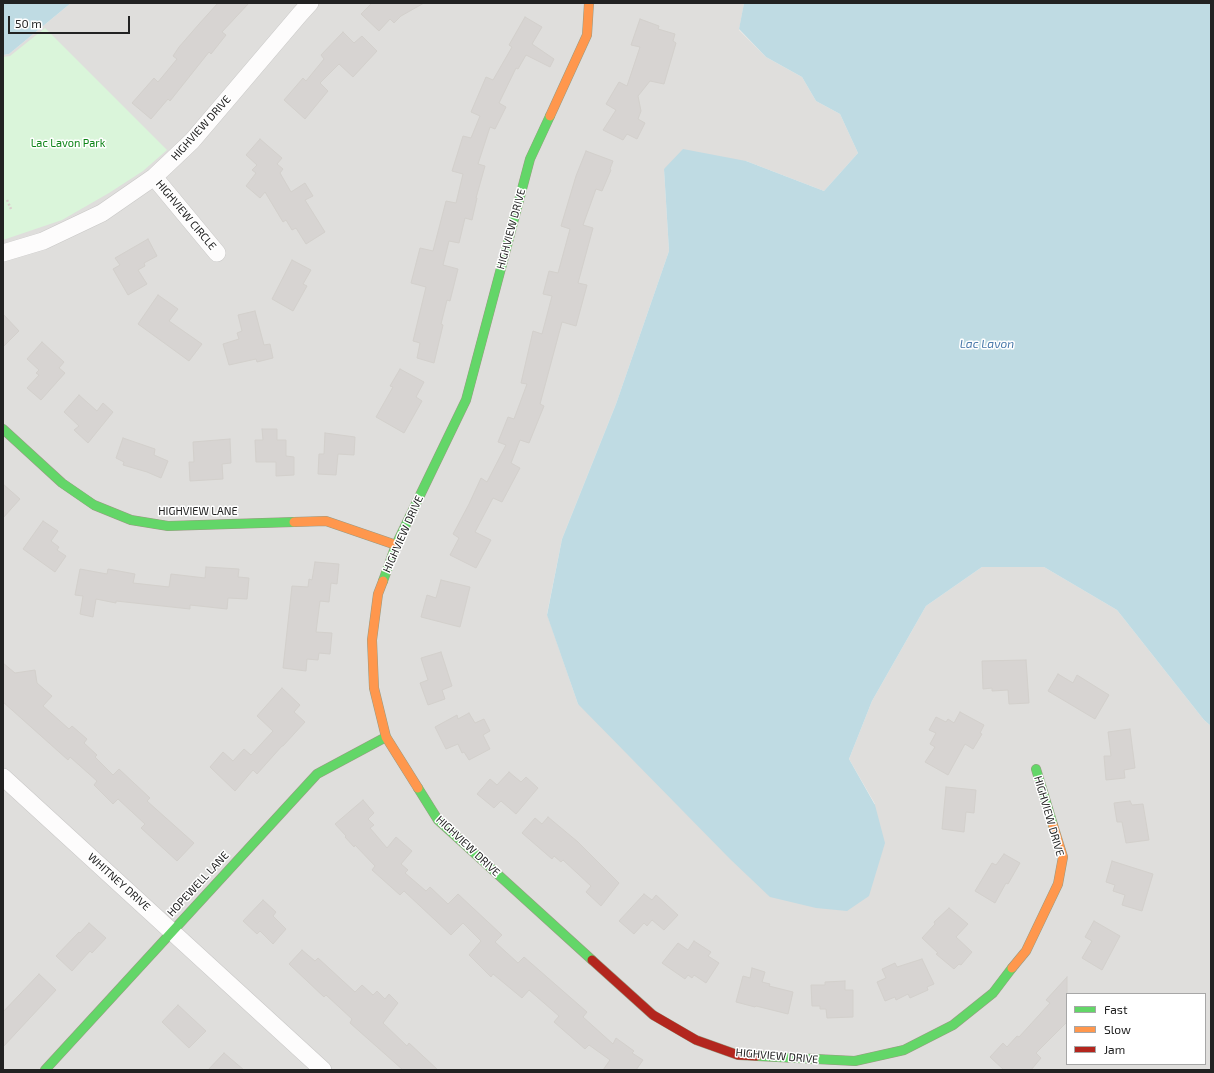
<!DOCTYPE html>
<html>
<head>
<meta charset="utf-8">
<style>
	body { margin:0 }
	#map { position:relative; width:1214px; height:1073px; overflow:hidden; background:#f0eeeb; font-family:"Exo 2",sans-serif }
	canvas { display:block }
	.frame { position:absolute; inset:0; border:4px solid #222; pointer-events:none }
	.legend { position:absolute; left:1066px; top:993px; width:140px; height:72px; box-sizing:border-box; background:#fff; border:1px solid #a7a7a7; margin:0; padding:5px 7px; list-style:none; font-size:12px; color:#222 }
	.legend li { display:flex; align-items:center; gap:8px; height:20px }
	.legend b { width:20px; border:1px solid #a7a7a7 }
	.scale { position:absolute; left:8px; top:16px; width:122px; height:18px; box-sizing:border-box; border:2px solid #222; border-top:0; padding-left:5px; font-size:12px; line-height:14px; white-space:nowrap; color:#222; -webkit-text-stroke:3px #fff; paint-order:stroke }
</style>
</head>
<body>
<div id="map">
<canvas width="1214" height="1073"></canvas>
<div class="frame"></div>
<ul class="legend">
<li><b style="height:5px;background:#63d668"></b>Fast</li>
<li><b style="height:5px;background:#ff974d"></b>Slow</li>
<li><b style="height:5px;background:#b3261e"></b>Jam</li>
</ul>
<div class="scale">50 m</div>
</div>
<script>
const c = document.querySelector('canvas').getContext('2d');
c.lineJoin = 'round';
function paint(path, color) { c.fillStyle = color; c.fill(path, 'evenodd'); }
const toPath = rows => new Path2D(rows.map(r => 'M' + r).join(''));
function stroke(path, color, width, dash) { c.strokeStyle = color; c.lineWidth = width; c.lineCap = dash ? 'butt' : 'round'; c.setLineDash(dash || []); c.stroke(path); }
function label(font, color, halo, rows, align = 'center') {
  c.font = font + ' "Exo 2",sans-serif'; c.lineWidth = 3; c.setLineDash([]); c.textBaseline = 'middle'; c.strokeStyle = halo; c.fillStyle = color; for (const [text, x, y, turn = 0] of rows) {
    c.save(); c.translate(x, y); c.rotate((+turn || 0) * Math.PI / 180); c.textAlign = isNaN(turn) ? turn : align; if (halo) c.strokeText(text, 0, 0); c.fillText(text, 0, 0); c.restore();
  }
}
paint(toPath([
	[71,3,744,3,739,30,766,57,802,77,816,101,840,114,858,153,824,191,746,161,664,169,669,251,616,404,562,539,547,614,578,704,875,804,849,759,872,701,926,606,982,567,1044,567,1117,610,1204,720,1211,726,1211,1070,3,1070,3,55,9,54],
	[1067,994,1205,994,1205,1064,1067,1064]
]), '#dfdedc');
paint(toPath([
	[45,28,167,150,143,171,109,193,62,220,3,240,3,57,10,56]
]), '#daf5da');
paint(toPath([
	[3,3,71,3,9,54,3,55],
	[744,3,1211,3,1211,726,1204,720,1117,610,1044,567,982,567,926,606,872,701,849,759,875,805,885,843,869,896,847,911,816,908,770,897,730,859,578,704,547,615,562,539,616,404,669,251,664,169,683,149,746,161,824,191,858,153,840,114,816,101,802,77,766,57,739,29]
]), '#bfdbe3');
const building = toPath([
	[218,3,249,3,222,32,226,35,211,54,209,52,170,101,168,99,151,119,132,103,154,78,158,82,177,59,173,56,179,47,199,24,218,3],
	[372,3,424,3,401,16,394,23,390,19,379,31,361,14,372,3],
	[525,17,542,27,532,44,554,59,550,67,526,55,518,69,516,68,499,103,506,107,495,129,490,127,478,164,485,166,476,198,477,198,472,220,465,218,459,243,449,241,443,265,458,269,450,301,447,300,441,324,443,325,434,363,417,358,420,343,413,341,426,287,411,283,420,248,433,251,446,201,456,203,463,174,452,171,463,136,471,138,480,116,471,112,486,77,493,80,512,47,509,45,525,17],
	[640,19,659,26,658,29,675,34,673,41,676,43,664,84,650,81,638,96,641,111,638,119,645,123,637,139,627,134,623,140,603,130,616,110,606,104,619,82,627,86,640,47,631,45,640,19],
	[343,32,354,43,362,36,377,51,353,77,339,64,320,83,328,91,305,119,284,100,303,78,306,81,324,59,321,55,343,32],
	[260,139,282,158,277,164,283,169,280,173,291,192,305,183,313,196,305,200,325,232,306,244,296,228,292,230,286,220,283,222,265,192,260,198,246,186,256,173,252,170,257,165,246,155,260,139],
	[586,151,613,161,610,169,611,170,602,191,596,189,583,225,593,228,578,283,587,285,576,326,562,322,540,404,544,406,529,443,520,440,511,463,520,468,502,502,493,498,475,532,491,540,476,568,450,555,459,538,453,534,469,504,481,478,487,482,506,445,498,442,508,417,514,419,527,384,521,383,533,331,542,334,552,296,543,294,549,271,558,273,570,229,561,226,576,176,586,151],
	[148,239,157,256,144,263,145,266,138,270,147,284,128,295,113,269,120,265,115,258,148,239],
	[292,260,311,270,303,284,307,286,293,311,272,299,292,260],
	[158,295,178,309,169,321,202,344,189,361,138,324,158,295],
	[255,311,264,345,270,344,273,358,257,362,256,359,229,365,223,344,239,339,237,333,242,331,238,315,255,311],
	[3,314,19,331,3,347,3,314],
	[42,342,64,362,59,368,65,373,41,400,27,388,39,375,36,373,39,370,27,359,42,342],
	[400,369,424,382,416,397,422,401,404,433,376,417,393,387,390,386,400,369],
	[79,395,97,411,103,403,113,412,88,443,74,430,79,426,64,412,79,395],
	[262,429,277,429,277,440,286,440,286,456,294,457,294,475,276,476,276,462,256,462,255,440,263,440,262,429],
	[325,433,355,437,354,455,338,454,336,475,318,474,319,454,324,454,325,433],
	[123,438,155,449,154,455,168,461,161,478,147,472,123,465,124,462,116,458,123,438],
	[230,439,231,463,222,464,223,479,190,481,189,462,194,462,193,442,230,439],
	[3,484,20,499,3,518,3,484],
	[43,521,58,531,51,541,59,547,57,550,66,556,55,572,23,549,43,521],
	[315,562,339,564,337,584,331,583,329,602,320,601,316,632,332,633,330,654,319,653,318,660,307,659,306,671,283,668,292,586,308,587,309,579,312,580,315,562],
	[206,567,239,569,238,577,249,578,247,599,228,598,227,609,190,605,190,609,116,601,116,603,96,599,93,617,80,614,83,596,75,595,80,569,107,574,108,569,135,574,133,583,169,587,171,574,205,578,206,567],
	[441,580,470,587,460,627,421,617,427,595,436,598,441,580],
	[441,652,452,686,442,690,445,699,428,705,420,683,428,680,421,658,441,652],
	[1026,660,1029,703,1009,704,1008,690,992,691,992,688,983,689,982,661,1026,660],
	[3,663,15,673,35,670,37,683,52,696,43,706,69,729,72,726,87,739,84,743,97,755,95,757,113,775,119,769,150,798,147,801,194,843,177,861,141,828,145,824,118,799,113,804,94,785,97,781,70,757,68,760,3,702,3,663],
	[1058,674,1073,683,1077,675,1109,695,1095,719,1048,691,1058,674],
	[282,688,300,705,294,712,305,722,283,746,282,746,257,774,253,770,235,791,210,767,223,752,233,761,244,749,251,755,273,731,257,716,282,688],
	[960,712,984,725,980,733,982,734,973,749,965,744,948,775,925,762,935,747,930,744,936,733,929,730,936,717,946,722,948,719,954,723,960,712],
	[469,713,475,723,484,719,490,731,483,735,490,749,469,760,464,752,462,753,458,744,446,749,435,727,457,715,458,719,469,713],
	[1130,729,1135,768,1124,770,1125,778,1106,780,1104,756,1111,756,1108,732,1130,729],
	[509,772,521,782,526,777,538,788,516,814,501,801,494,808,477,794,490,779,497,785,509,772],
	[946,787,976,790,974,813,966,812,964,832,942,829,946,787],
	[363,800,374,813,368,819,374,825,370,828,387,848,396,837,412,851,401,864,408,870,405,873,426,891,430,887,448,904,458,894,502,935,495,942,518,963,524,957,587,1012,583,1017,613,1044,616,1038,634,1051,632,1053,643,1060,636,1070,603,1070,610,1060,589,1045,585,1049,554,1022,559,1016,529,990,522,998,493,974,491,977,469,955,481,941,463,923,451,935,404,891,400,895,372,870,375,866,355,845,354,847,345,837,346,836,335,824,363,800],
	[1130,801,1132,805,1143,804,1149,840,1126,843,1122,822,1117,822,1114,803,1130,801],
	[548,817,578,842,619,883,601,906,586,892,591,886,563,860,561,862,554,856,552,859,522,833,535,818,542,824,548,817],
	[1004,854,1020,863,1008,884,1006,883,995,903,975,891,992,863,996,865,1004,854],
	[1112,861,1153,874,1142,911,1122,905,1125,895,1113,891,1115,885,1106,882,1112,861],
	[644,894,652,900,656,895,678,915,664,930,652,920,647,926,644,923,634,934,619,921,644,894],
	[263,900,276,912,273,916,286,929,273,944,260,931,257,934,243,921,263,900],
	[949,908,968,924,956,937,972,952,961,965,959,964,954,969,936,954,938,953,922,938,935,924,934,922,949,908],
	[1094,921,1120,936,1102,970,1082,958,1092,941,1085,937,1094,921],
	[89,923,106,938,92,953,90,951,72,971,56,956,79,932,80,933,89,923],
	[694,941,711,952,708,956,719,963,706,983,694,975,692,978,688,975,685,979,662,963,678,943,688,950,694,941],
	[302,950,315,961,318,958,355,992,362,985,373,995,377,991,385,999,389,994,398,1003,383,1023,407,1046,409,1043,438,1070,403,1070,350,1023,352,1019,326,995,324,997,289,964,302,950],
	[922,959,934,984,927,987,928,990,910,998,908,994,896,1000,895,997,885,1001,877,982,886,978,882,969,895,963,897,967,922,959],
	[752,968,765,972,762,982,770,984,769,986,793,992,788,1014,756,1006,755,1007,736,1002,743,976,750,978,752,968],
	[39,974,56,990,3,1047,3,1012,39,974],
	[1067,977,1067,1022,1036,1053,1041,1058,1031,1070,1004,1070,990,1057,1003,1043,1007,1047,1017,1036,1019,1037,1050,1003,1046,1000,1067,977],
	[845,981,845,990,853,990,853,1017,827,1018,826,1009,820,1009,820,1006,812,1006,811,985,825,985,825,982,845,981],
	[178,1005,206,1031,189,1048,162,1022,178,1005],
	[224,1053,244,1070,208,1070,224,1053]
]);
paint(building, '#d7d4d2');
stroke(building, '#d3d0cc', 1);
const street = toPath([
	[154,177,217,253],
	[3,253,43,241,102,213,154,177,192,141,300,14,310,3],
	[3,777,323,1070]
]);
const fast = toPath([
	[3,429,62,483,94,505,131,520,168,526,294,522],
	[383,581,396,545,466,400,530,159,550,116],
	[1036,769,1053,825],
	[418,788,438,820,592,960],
	[757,1056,855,1061,904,1050,953,1025,993,993,1012,968],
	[45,1070,317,774,386,737]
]);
const slow = toPath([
	[550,116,587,35,589,3],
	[294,522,326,521,396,545],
	[383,581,378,594,372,640,374,688,386,737,418,788],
	[1012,968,1026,951,1058,884,1063,857,1053,825]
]);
const jam = toPath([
	[592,960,653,1015,696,1040,738,1055,757,1056]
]);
stroke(street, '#c9c8c7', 18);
stroke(fast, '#999a82', 10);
stroke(slow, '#999a82', 10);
stroke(jam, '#999a82', 10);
stroke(toPath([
	[7,200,11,209]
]), '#dccecd', 2.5, [2, 2]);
stroke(street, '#fdfcfc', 17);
stroke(fast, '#63d668', 9);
stroke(slow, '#ff974d', 9);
stroke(jam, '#b3261e', 9);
label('11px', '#222', '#fff', [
	["HIGHVIEW DRIVE",201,128,-48],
	["HIGHVIEW CIRCLE",186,215,50],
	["HIGHVIEW DRIVE",511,229,-75],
	["HIGHVIEW LANE",198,511],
	["HIGHVIEW DRIVE",403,534,-66],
	["HIGHVIEW DRIVE",1049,816,74],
	["HIGHVIEW DRIVE",468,846,43],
	["WHITNEY DRIVE",119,882,42],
	["HOPEWELL LANE",198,884,-47],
	["HIGHVIEW DRIVE",777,1056,5]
]);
label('11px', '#0c8416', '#fff', [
	["Lac Lavon Park",68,143]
]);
label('italic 12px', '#4a7aab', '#fff', [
	["Lac Lavon",987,344]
]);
</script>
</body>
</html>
